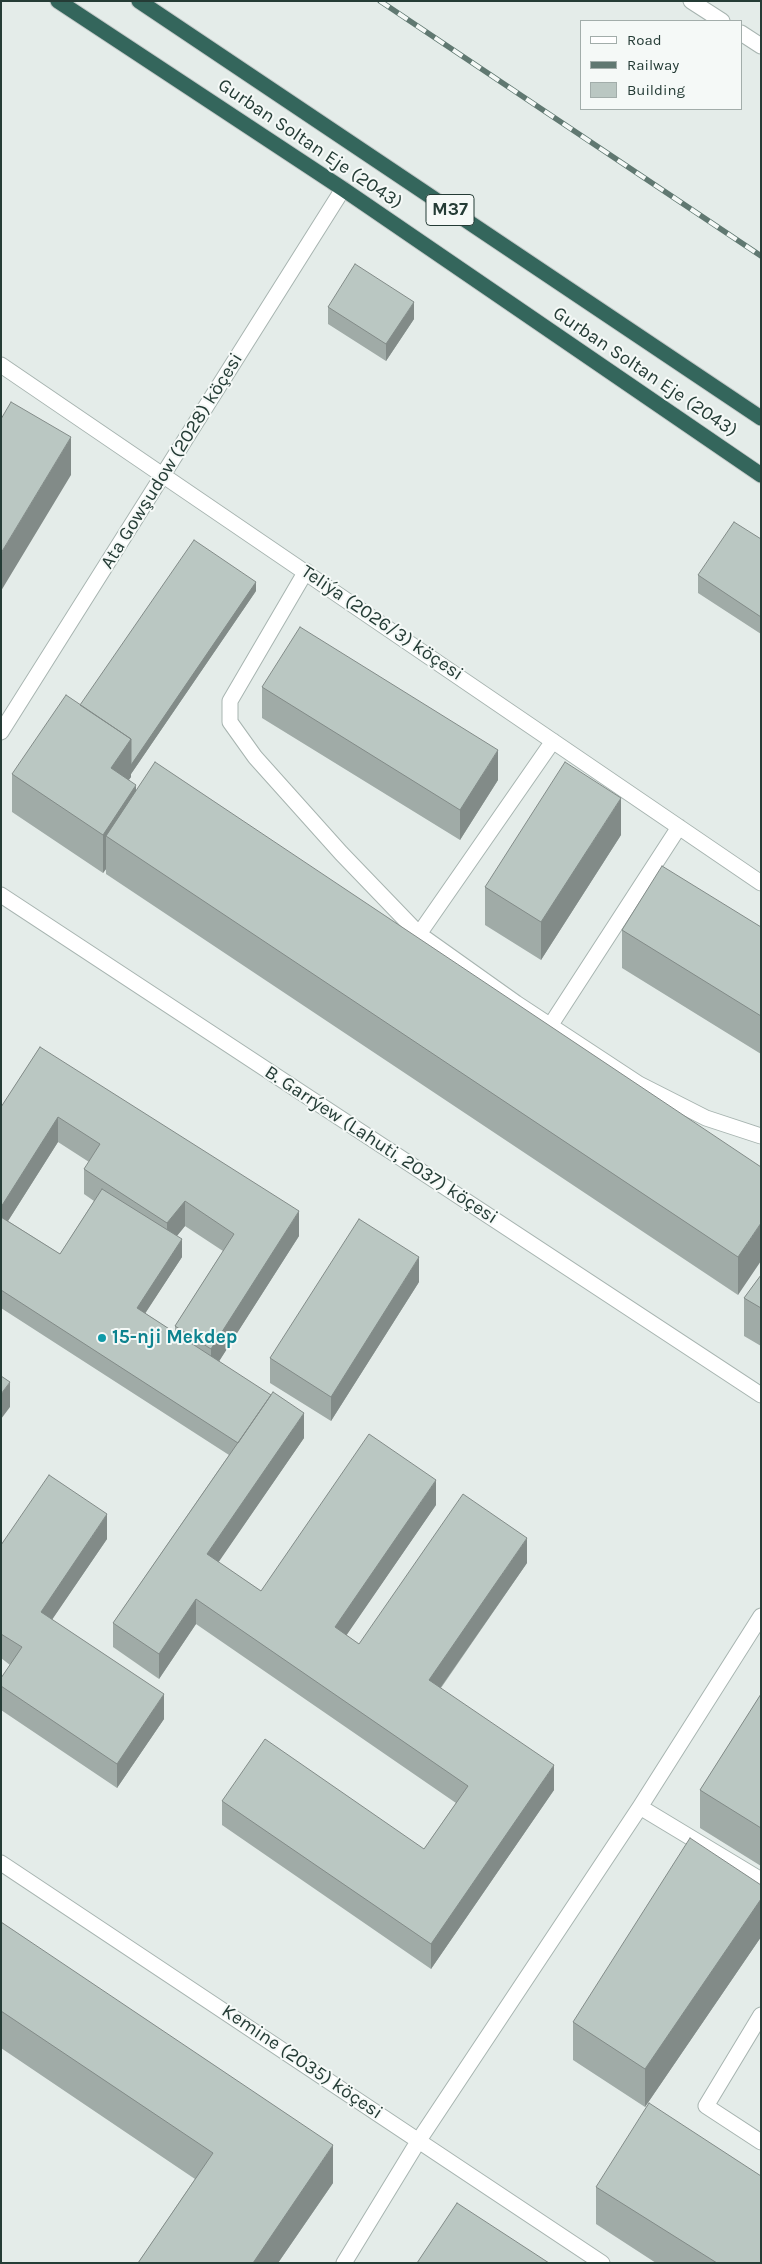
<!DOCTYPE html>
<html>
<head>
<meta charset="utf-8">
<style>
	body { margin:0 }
	#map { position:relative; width:762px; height:2264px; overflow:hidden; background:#e4ece9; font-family:Karla,sans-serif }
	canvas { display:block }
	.frame { position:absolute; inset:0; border:2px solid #253c36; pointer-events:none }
	.legend { position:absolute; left:580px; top:20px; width:162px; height:90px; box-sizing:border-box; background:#f5f9f7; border:1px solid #a2adaa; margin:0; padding:6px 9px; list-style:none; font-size:15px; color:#253c36 }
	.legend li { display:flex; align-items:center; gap:10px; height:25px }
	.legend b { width:25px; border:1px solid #a2adaa }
</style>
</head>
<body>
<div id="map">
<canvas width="762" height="2264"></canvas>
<div class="frame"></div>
<ul class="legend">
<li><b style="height:6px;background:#fff"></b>Road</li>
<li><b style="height:6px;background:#607871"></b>Railway</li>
<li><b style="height:14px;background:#bac7c2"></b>Building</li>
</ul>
</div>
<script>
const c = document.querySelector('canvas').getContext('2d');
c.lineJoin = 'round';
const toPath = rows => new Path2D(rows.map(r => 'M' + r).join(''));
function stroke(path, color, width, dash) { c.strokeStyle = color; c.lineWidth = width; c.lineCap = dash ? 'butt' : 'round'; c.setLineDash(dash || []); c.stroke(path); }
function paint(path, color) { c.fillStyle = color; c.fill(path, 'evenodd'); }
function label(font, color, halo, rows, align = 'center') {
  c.font = font + ' Karla,sans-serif'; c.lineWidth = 4; c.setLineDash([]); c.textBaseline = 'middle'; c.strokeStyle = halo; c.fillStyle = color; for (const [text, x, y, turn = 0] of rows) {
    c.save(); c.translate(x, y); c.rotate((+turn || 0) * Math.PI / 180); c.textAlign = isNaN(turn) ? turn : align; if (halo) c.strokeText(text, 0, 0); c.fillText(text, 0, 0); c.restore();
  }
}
const minor = toPath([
	[691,1,722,21],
	[741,33,761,46],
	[1,365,761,883],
	[306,571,230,701,230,722,255,757,341,853,419,934,516,1003,639,1084,706,1118,761,1136],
	[1,732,343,189],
	[1,895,761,1395],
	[419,934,553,741],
	[550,1026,679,827],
	[640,1807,761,1880],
	[1,1863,602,2263],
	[761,2015,706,2106,761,2142],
	[344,2263,419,2140,640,1807,761,1616]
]);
const highway = toPath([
	[58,1,343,189,761,475],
	[139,1,761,418]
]);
stroke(minor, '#a7b4b0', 17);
stroke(highway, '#c2c8c7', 17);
stroke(minor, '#fff', 15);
stroke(highway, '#34665c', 15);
const rail = toPath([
	[380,1,761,256]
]);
stroke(rail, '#607871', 5.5);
stroke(rail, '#f5f9f7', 4, [11]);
paint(toPath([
	[328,307,414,319,386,361,328,324],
	[761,539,761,634,698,593,698,575],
	[256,591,131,774,131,777,128,780,136,790,761,1167,738,1295,106,874,106,869,103,873,12,812,12,774,80,705],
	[262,687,498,780,460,840,262,718],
	[621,835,541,960,485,925,485,887],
	[761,927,761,1054,622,968,622,930],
	[40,1047,299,1236,219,1361,304,1438,218,1562,261,1591,436,1505,346,1635,359,1644,527,1563,441,1688,554,1790,431,1969,222,1825,222,1801,424,1849,456,1803,196,1624,159,1679,113,1647,113,1623,229,1455,1,1308,1,1107],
	[58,1142,89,1162,84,1169,84,1194,94,1201,60,1254,8,1221],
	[185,1226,223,1251,175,1326,175,1333,145,1313,182,1257,177,1236],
	[761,1275,761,1346,744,1336,744,1298],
	[419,1282,331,1421,270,1383,270,1358],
	[107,1539,52,1619,164,1719,117,1788,1,1710,1,1678,10,1665,1,1658,1,1545],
	[761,1694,761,1866,700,1828,700,1790],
	[761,1885,761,1937,645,2107,573,2060,573,2022],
	[1,1922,333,2183,278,2263,138,2263,195,2179,1,2048],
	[596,2187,761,2263,656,2263,596,2224]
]), '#a0aba7');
paint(toPath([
	[414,302,414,319,386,361,386,344],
	[71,437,71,475,1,591,1,553],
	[256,582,256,591,131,774,131,777,111,806,111,768,131,739],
	[498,750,498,780,460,840,460,810],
	[136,785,136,823,106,836,106,869,103,873,103,835],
	[621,798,621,835,541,960,541,922],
	[58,1117,58,1142,1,1232,1,1207],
	[185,1201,185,1226,167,1248,167,1223],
	[299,1211,299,1236,211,1374,211,1349],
	[761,1223,761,1261,738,1295,738,1257],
	[182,1239,182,1257,137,1326,137,1308],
	[419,1257,419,1282,331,1421,331,1397],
	[10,1382,10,1407,1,1419,1,1394],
	[304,1413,304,1438,207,1579,207,1554],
	[436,1480,436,1505,335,1652,335,1627],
	[107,1514,107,1539,41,1636,41,1612],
	[527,1538,527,1563,429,1704,429,1680],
	[196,1599,196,1624,159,1679,159,1654],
	[164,1694,164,1719,117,1788,117,1764],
	[554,1765,554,1790,431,1969,431,1944],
	[761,1899,761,1937,645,2107,645,2069],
	[333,2145,333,2183,278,2263,253,2263]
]), '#828b88');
const building = toPath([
	[355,264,414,302,386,344,328,307,355,264],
	[11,402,71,437,1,553,1,419,11,402],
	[734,522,761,539,761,617,698,575,734,522],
	[194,540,256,582,131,765,131,739,80,705,194,540],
	[300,627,498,750,460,810,262,687,300,627],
	[66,695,131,739,111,768,136,785,103,835,12,774,66,695],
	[155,762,761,1167,761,1223,738,1257,106,836,155,762],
	[565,762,621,798,541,922,485,887,565,762],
	[662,866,761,927,761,1016,622,930,662,866],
	[40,1047,299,1211,211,1349,175,1326,234,1234,185,1201,167,1223,84,1169,100,1144,58,1117,1,1207,1,1107,40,1047],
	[102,1189,182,1239,137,1308,271,1395,238,1443,1,1290,1,1217,60,1254,102,1189],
	[359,1219,419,1257,331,1397,270,1358,359,1219],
	[761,1275,761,1308,744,1298,761,1275],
	[1,1376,10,1382,1,1394,1,1376],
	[273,1392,304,1413,207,1554,261,1591,369,1434,436,1480,335,1627,359,1644,463,1494,527,1538,429,1680,554,1765,431,1944,222,1801,265,1739,424,1849,468,1786,196,1599,159,1654,113,1623,273,1392],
	[49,1475,107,1514,41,1612,164,1694,117,1764,1,1686,1,1678,22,1647,1,1634,1,1545,49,1475],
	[761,1694,761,1828,700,1790,761,1694],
	[690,1838,761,1885,761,1899,645,2069,573,2022,690,1838],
	[1,1922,333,2145,253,2263,138,2263,213,2153,1,2011,1,1922],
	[649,2103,761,2176,761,2263,717,2263,596,2187,649,2103],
	[457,2203,549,2263,417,2263,457,2203]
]);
paint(building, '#bac7c2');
stroke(building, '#828b88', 1);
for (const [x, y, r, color] of [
	[102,1338,5,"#0f9aa8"]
]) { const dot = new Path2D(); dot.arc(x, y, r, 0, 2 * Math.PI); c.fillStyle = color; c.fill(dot); stroke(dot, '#f5f9f7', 2); }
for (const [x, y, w] of [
	[450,210,48]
]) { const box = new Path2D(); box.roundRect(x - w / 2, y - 15.5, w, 31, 4); c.fillStyle = '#f5f9f7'; c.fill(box); stroke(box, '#253c36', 1); }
label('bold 18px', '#253c36', null, [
	["M37",450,210]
]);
label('19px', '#253c36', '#f5f9f7', [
	["Gurban Soltan Eje (2043)",310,144,34],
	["Gurban Soltan Eje (2043)",645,372,34],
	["Ata Gowşudow (2028) köçesi",172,461,-58],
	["Teliýa (2026/3) köçesi",382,623,34],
	["B. Garrýew (Lahuti, 2037) köçesi",381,1145,33],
	["Kemine (2035) köçesi",302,2062,34]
]);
label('bold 19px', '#0d838f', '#f5f9f7', [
	["15-nji Mekdep",112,1338]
], 'left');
</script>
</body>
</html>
